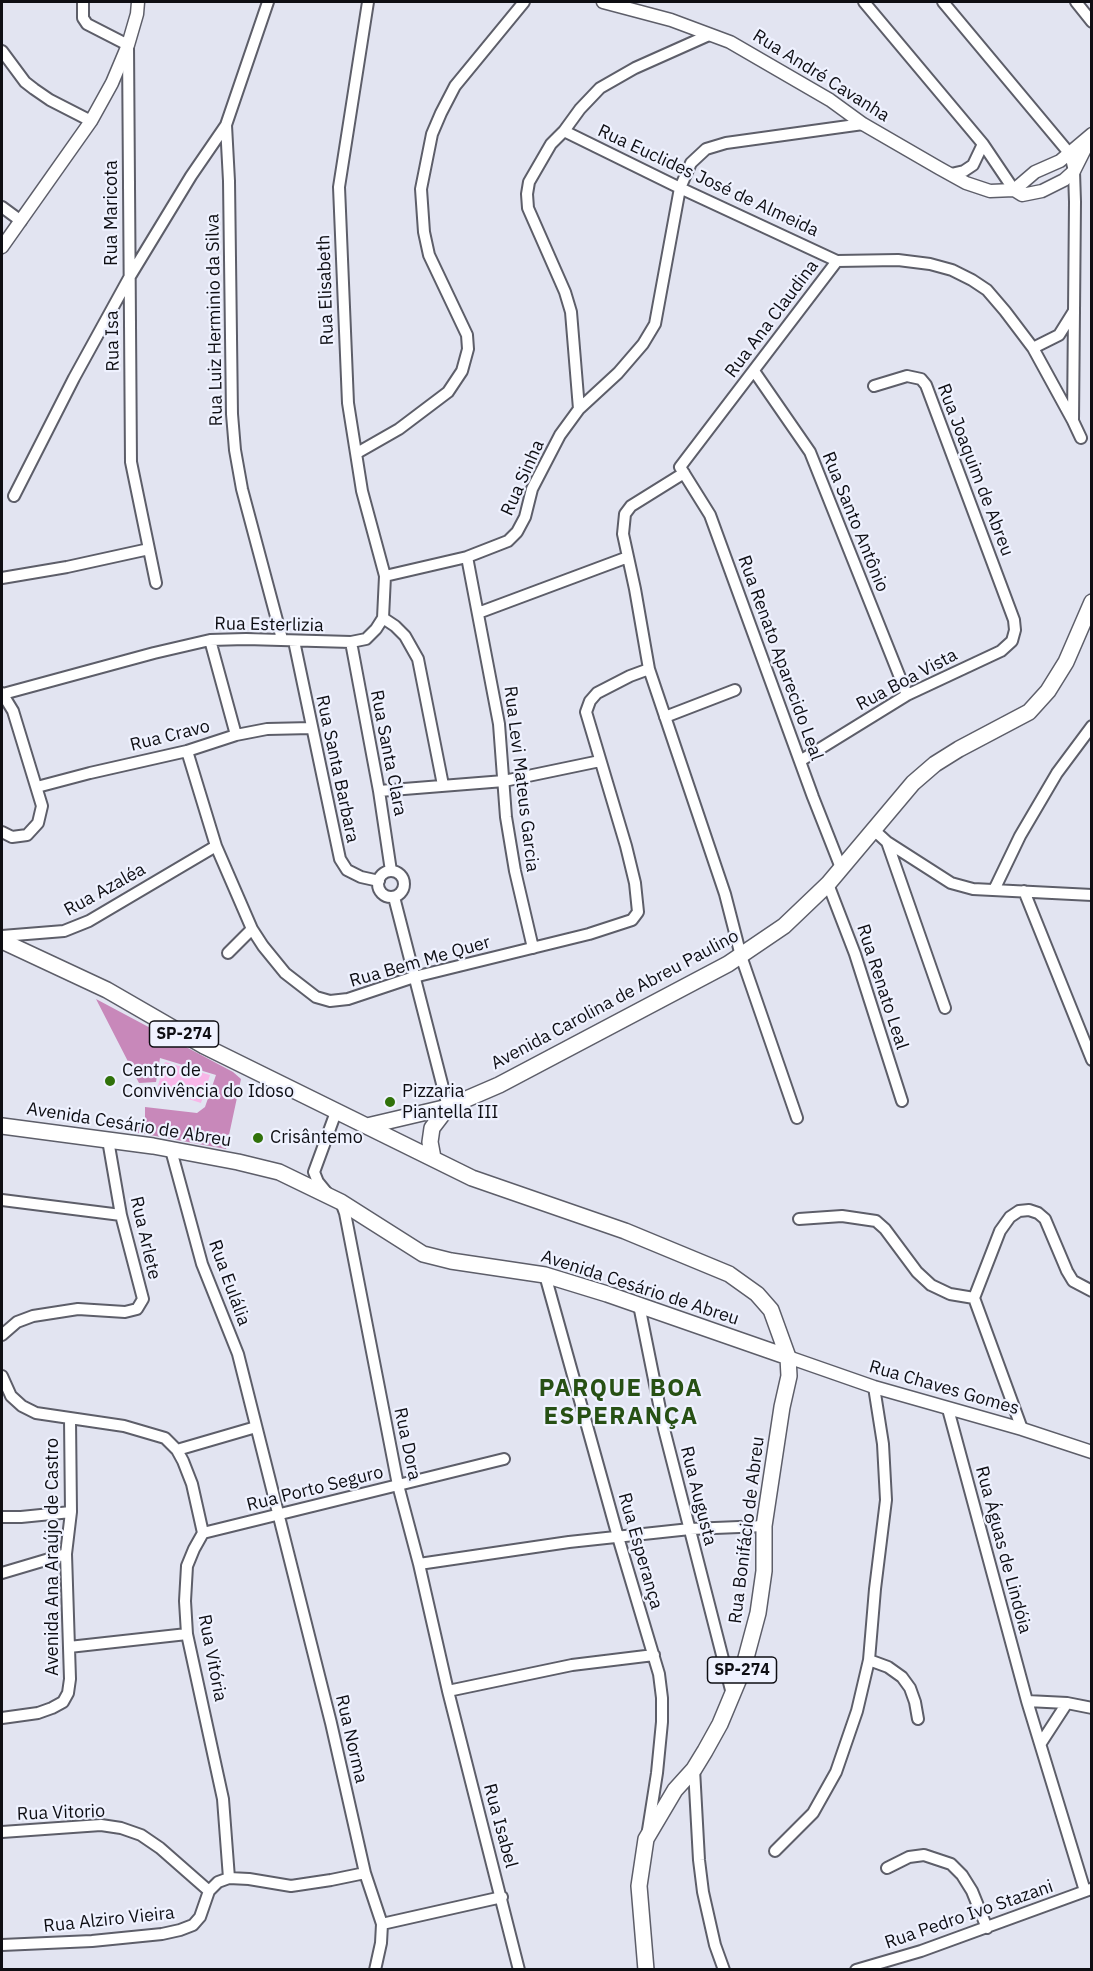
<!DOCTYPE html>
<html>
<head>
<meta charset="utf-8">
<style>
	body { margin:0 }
	#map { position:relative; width:1093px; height:1971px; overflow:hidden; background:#e2e4f1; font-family:"IBM Plex Sans",sans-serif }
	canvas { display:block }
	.frame { position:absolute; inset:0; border:3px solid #0e0e13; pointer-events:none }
</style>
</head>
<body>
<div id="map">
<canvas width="1093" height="1971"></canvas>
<div class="frame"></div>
</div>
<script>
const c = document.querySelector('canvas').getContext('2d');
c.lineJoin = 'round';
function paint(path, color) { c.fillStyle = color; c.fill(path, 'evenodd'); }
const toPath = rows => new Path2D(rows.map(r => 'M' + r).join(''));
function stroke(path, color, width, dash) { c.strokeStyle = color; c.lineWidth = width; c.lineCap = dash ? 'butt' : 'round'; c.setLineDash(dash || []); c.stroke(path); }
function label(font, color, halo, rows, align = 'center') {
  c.font = font + ' "IBM Plex Sans",sans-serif'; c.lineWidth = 4.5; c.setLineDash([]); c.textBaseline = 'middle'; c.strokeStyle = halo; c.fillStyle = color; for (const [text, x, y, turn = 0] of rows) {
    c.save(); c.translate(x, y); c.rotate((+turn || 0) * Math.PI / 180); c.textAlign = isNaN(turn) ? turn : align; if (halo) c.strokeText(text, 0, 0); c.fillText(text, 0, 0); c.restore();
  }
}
paint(toPath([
	[165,1062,210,1075,201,1103,157,1089]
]), '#f8b6e8');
paint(toPath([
	[96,999,233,1072,241,1079,226,1149,112,1128,145,1123,145,1107,197,1113,205,1107,216,1075,160,1058,156,1082,139,1083]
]), '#c888ba');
const minor = toPath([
	[83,2,83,18,87,24,128,45,131,462,156,583],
	[268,2,226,125,229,181,232,414,235,450,242,489,282,639],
	[864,2,983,144,1014,190],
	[943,2,1070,154,1074,171,1075,202,1073,421,1081,438],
	[1076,2,1092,22],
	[2,51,25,82,34,89,50,100,91,121],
	[564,131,680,188,837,261,898,260,930,264,952,270,972,280,987,290,1005,311,1033,348,1073,421],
	[951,174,964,171,973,165,983,144],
	[2,207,21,221],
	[837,261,680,467,710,515,813,797,841,868],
	[1033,348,1059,335,1074,311],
	[754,371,810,452,907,695],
	[579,409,571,312,565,292,528,208,527,194,529,182,551,144,564,131,580,109,600,88,635,68,709,35],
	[357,453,399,429,448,392,462,371,468,349,467,335,429,255,424,232,421,189,432,134,441,113,455,86,524,2],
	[684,473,631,506,625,514,623,534,635,589,649,669,725,894,741,956,797,1118],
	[14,496,74,378,129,278,191,176,226,125],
	[467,557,499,724,506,817,515,871,533,948],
	[385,576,467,557,508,541,517,532,525,517,532,489,560,435,579,409,618,373,643,344,655,324,680,188,691,163,706,149,726,143,863,124],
	[2,578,67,567,149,549],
	[478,613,628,557],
	[383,618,395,626,405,636,418,659,443,785],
	[210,640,236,735],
	[294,641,340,859,347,870,361,877,379,881],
	[351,642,379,791,391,871],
	[2,693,13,711,42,806,38,823,27,835,12,837,2,832],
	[3,694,154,653,210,640,246,639,351,642,366,639,376,629,383,618,385,576,362,491,348,403,339,187,368,2],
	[665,717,735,690],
	[187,751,216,846,252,929,263,946,285,973,316,997,330,1001,348,999,414,977,589,934,632,920,638,912,635,883,626,846,586,712,590,701,597,693,630,676,649,669],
	[800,761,907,695,1001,651,1012,641,1015,630,1014,620,926,385,921,379,907,376,874,386],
	[37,787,90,773,187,751,236,735,267,729,312,728],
	[379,791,504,781,600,761],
	[875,831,887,842,951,883,973,889,1092,895],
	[887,842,945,1008],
	'378 884a13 13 0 1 1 26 0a13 13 0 1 1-26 0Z',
	[828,884,855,954,902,1101],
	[994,890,1020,836,1057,773,1092,726],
	[1024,891,1092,1060],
	[394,897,448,1107],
	[2,936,64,931,89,921,216,846],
	[228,953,252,929],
	[171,1150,202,1264,238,1354,331,1723,365,1873,382,1924,381,1943,375,1970],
	[327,1193,318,1182,314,1172,336,1112],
	[2,1200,121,1215],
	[341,1202,345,1213,398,1485,419,1564,448,1691,519,1970],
	[799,1219,842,1216,876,1221,885,1229,917,1272,931,1285,950,1294,974,1298],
	[545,1275,618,1537,659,1674,662,1698,662,1722,657,1773,648,1830],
	[639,1305,664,1429,732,1694],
	[2,1335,17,1322,33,1316,78,1309,125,1312,137,1309,143,1299,121,1215,108,1140],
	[2,1376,11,1396,22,1406,36,1413,124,1426,165,1438,177,1450,183,1461,192,1484,203,1533,194,1549,187,1566,185,1601,187,1634,223,1799,229,1878],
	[948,1409,1027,1701,1085,1891],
	[1022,1429,974,1298,1000,1231,1010,1217,1019,1211,1029,1210,1038,1213,1045,1219,1067,1271,1073,1281,1092,1291],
	[177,1450,256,1427],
	[2,1517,21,1517,71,1512],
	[203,1533,504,1459],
	[419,1564,569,1542,690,1529,764,1526],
	[2,1573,66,1554],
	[69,1647,187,1634],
	[869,1660,888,1667,902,1677,910,1688,915,1702,918,1719],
	[448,1691,572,1665,654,1655],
	[1027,1701,1067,1703,1092,1708],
	[2,1718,38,1713,52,1708,63,1702,68,1693,70,1679,66,1554,71,1512,70,1419],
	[1041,1743,1067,1703],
	[694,1769,699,1860,703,1892,715,1945,724,1970],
	[2,1832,101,1825,121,1828,141,1835,160,1848,209,1891],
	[775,1851,813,1813,836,1772,857,1711,869,1660,875,1589,886,1500,883,1444,874,1387],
	[887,1868,909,1857,924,1855,951,1864,962,1875,972,1891,987,1928],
	[382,1924,502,1897],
	[2,1945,92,1941,162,1934,180,1930,193,1925,200,1917,209,1891,218,1882,229,1878,249,1879,291,1886,331,1880,365,1873],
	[856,1970,921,1951,1091,1889]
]);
const tertiary = toPath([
	[603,2,671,20,730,42,830,100,863,124,939,168,966,183,990,191,1014,190,1035,172,1060,161,1092,134],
	[1014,190,1022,195,1042,191,1064,180,1074,171,1090,139],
	[2,247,91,121,112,83,128,45,137,14,138,2],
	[788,1357,874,1387,1022,1429,1092,1452]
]);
const primary = toPath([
	[2,941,107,990,204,1046,472,1178,625,1231,729,1274,757,1294,771,1310,788,1357,789,1376,782,1407,764,1526,764,1571,758,1613,743,1669,720,1724,705,1751,694,1769,675,1790,646,1839,639,1886,646,1970],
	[2,1126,153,1146,238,1162,279,1172,341,1202,423,1254,451,1261,545,1275,607,1294,788,1357],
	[367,1126,448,1107,499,1085,728,964,784,926,828,884,913,783,935,764,959,749,1029,712,1048,691,1066,662,1092,602],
	[433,1158,430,1142,432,1128,448,1107]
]);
stroke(minor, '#5d5e69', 14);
stroke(tertiary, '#5d5e69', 15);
stroke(primary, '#5d5e69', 18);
stroke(minor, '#fff', 10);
stroke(tertiary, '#fff', 12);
stroke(primary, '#fff', 15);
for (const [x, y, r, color] of [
	[110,1081,6,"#30710a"],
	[390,1102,6,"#30710a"],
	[258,1138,6,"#30710a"]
]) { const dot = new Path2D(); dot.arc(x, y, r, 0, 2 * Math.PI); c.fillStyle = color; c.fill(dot); stroke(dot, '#eff2ff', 2); }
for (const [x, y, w] of [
	[184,1034,69],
	[742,1670,69]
]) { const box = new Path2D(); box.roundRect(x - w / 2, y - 13, w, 26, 4.5); c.fillStyle = '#eff2ff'; c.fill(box); stroke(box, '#0e0e13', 1.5); }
label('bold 16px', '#0e0e13', null, [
	["SP-274",184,1034],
	["SP-274",742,1670]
]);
label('18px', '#0e0e13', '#eff2ff', [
	["Rua André Cavanha",821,76,32],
	["Rua Euclides José de Almeida",708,181,25],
	["Rua Maricota",112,213,-90],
	["Rua Elisabeth",326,290,-92],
	["Rua Ana Claudina",772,319,-53],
	["Rua Luiz Herminio da Silva",215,320,-91],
	["Rua Isa",113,341,-91],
	["Rua Joaquim de Abreu",975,470,69],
	["Rua Sinha",523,478,-66],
	["Rua Santo Antônio",855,522,68],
	["Rua Esterlizia",269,625,1],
	["Rua Renato Aparecido Leal",780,658,70],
	["Rua Boa Vista",907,680,-28],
	["Rua Cravo",170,736,-14],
	["Rua Santa Clara",388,753,79],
	["Rua Santa Barbara",337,769,78],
	["Rua Levi Mateus Garcia",521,779,83],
	["Rua Azaléa",105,890,-29],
	["Rua Bem Me Quer",420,962,-16],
	["Rua Renato Leal",882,987,72],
	["Avenida Carolina de Abreu Paulino",615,1000,-28],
	["Avenida Cesário de Abreu",129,1125,9],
	["Rua Arlete",145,1238,77],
	["Rua Eulália",229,1283,70],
	["Avenida Cesário de Abreu",640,1288,18],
	["Rua Chaves Gomes",944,1388,16],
	["Rua Dora",407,1444,78],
	["Rua Porto Seguro",315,1489,-14],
	["Rua Augusta",698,1496,76],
	["Rua Bonifácio de Abreu",747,1530,-83],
	["Rua Águas de Lindóia",1003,1550,75],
	["Rua Esperança",640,1551,74],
	["Avenida Ana Araújo de Castro",53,1557,-90],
	["Rua Vitória",212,1658,79],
	["Rua Norma",351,1739,77],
	["Rua Vitorio",61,1813,-2],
	["Rua Isabel",500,1826,75],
	["Rua Pedro Ivo Stazani",969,1915,-19],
	["Rua Alziro Vieira",109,1920,-6]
]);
label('18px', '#0e0e13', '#eff2ff', [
	["Centro de",122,1071],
	["Convivência do Idoso",122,1092],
	["Pizzaria",402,1092],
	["Piantella III",402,1113],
	["Crisântemo",270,1138]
], 'left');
c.letterSpacing = '1.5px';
label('bold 24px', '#275014', '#eff2ff', [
	["PARQUE BOA",621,1389],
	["ESPERANÇA",621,1417]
]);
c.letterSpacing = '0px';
</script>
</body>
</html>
